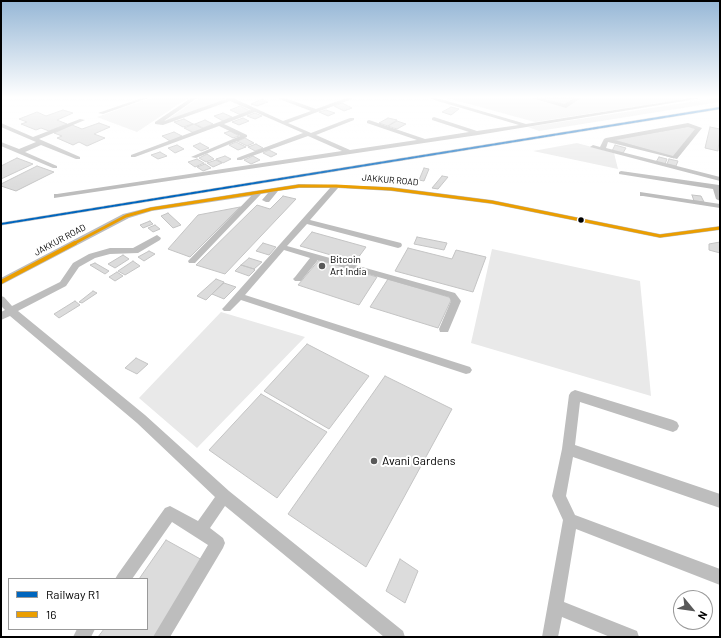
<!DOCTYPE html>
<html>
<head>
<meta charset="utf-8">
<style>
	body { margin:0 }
	#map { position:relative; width:721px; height:638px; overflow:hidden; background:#fff; font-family:Barlow,sans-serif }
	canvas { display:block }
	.frame { position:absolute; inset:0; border:2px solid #000; pointer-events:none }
	.legend { position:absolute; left:8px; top:578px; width:140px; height:52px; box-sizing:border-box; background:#fff; border:1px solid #999; margin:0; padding:5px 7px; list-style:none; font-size:12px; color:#000 }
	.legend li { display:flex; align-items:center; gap:8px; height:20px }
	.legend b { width:20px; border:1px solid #999 }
	.north { position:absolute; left:673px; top:590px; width:40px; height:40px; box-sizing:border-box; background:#fff; border:1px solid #999; border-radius:50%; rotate:119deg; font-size:11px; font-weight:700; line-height:16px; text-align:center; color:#000 }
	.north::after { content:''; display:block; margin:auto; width:14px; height:18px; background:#595959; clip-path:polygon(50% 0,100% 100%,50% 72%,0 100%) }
</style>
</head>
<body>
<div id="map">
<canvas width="721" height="638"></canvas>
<div class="frame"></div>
<ul class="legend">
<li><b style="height:5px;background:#0065bd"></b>Railway R1</li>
<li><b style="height:5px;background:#eb9e00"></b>16</li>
</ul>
<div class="north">N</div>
</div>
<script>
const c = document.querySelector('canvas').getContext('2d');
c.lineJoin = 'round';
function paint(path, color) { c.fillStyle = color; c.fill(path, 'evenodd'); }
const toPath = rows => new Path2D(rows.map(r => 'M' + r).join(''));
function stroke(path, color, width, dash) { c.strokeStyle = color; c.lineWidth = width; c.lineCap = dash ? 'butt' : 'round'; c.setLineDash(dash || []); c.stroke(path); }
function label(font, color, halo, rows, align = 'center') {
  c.font = font + ' Barlow,sans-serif'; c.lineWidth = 4; c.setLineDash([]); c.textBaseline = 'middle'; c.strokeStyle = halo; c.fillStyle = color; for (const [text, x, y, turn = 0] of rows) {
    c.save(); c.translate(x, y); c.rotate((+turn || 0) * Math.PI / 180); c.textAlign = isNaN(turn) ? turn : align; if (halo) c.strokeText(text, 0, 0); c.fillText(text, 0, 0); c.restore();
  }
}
paint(toPath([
	[151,98,188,98,137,132,97,117],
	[199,98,223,98,227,99,165,121],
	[447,98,533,98,567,107,580,98,690,98,535,122],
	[716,98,720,98,720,102,539,131,528,127],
	[577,143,614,153,618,169,533,151],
	[492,249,640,281,651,396,471,343],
	[221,312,305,337,197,448,139,398]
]), '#e9e9e9');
const building = toPath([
	[538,98,575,98,564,105,538,98],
	[262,99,268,102,257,106,251,104,262,99],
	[342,103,352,108,344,111,334,106,342,103],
	[240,106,250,111,241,115,230,110,240,106],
	[451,107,459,109,451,115,442,112,451,107],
	[63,110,73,113,57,120,67,124,49,131,41,128,36,130,21,124,27,122,19,119,37,112,46,116,63,110],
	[326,110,335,113,328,116,319,112,326,110],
	[223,113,232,117,223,121,214,116,223,113],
	[255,113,262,116,255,119,247,116,255,113],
	[243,118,249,121,239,125,232,122,243,118],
	[388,118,397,120,388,126,379,123,388,118],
	[184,119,193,124,183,127,174,122,184,119],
	[205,120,213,124,203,128,195,124,205,120],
	[397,121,406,124,397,129,388,126,397,121],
	[99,123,110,127,94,134,105,138,87,146,79,142,73,145,57,138,62,136,54,133,72,125,82,129,99,123],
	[194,124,203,129,194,133,184,128,194,124],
	[689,126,697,128,674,158,614,140,689,126],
	[710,127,720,129,718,151,705,148,710,127],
	[230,131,239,136,233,138,224,133,230,131],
	[174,132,182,136,170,141,162,136,174,132],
	[245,138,254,143,247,146,237,141,245,138],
	[236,142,246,147,238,150,229,145,236,142],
	[200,143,209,148,201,151,193,146,200,143],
	[256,144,263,148,255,151,248,147,256,144],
	[177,145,184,149,175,153,168,148,177,145],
	[615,145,626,148,623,153,612,151,615,145],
	[269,150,277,154,271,157,263,153,269,150],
	[160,152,167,156,158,159,151,155,160,152],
	[207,154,214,159,206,162,199,158,207,154],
	[225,156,231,159,223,163,216,159,225,156],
	[253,156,260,160,251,164,244,160,253,156],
	[659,157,667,159,665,164,656,162,659,157],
	[17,158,33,164,1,179,1,166,17,158],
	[197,159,204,163,195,167,188,162,197,159],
	[669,159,678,161,676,166,667,164,669,159],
	[216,160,222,163,213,167,207,163,216,160],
	[205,164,211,168,203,171,197,167,205,164],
	[37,166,54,172,16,191,1,186,1,184,37,166],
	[424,168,429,169,424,181,419,180,424,168],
	[442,176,448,177,438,189,432,188,442,176],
	[692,195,701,196,704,202,694,201,692,195],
	[283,196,296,199,225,274,196,265,257,205,270,209,283,196],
	[240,207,190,257,168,249,198,215,240,207],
	[168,213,181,225,173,228,161,216,168,213],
	[150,221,153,224,143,228,140,225,150,221],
	[155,225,160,229,153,232,148,228,155,225],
	[312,232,366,247,355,262,300,246,312,232],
	[417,237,447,243,444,250,414,244,417,237],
	[720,242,720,253,709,250,709,244,720,242],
	[263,243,276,247,269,255,256,251,263,243],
	[408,248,452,259,456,250,486,257,473,292,395,271,408,248],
	[149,251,155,254,144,261,138,257,149,251],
	[123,255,129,259,115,268,108,264,123,255],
	[249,258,262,262,254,269,241,265,249,258],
	[319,260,377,277,359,305,298,285,319,260],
	[133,261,140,266,125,275,118,271,133,261],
	[95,263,109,271,105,274,90,265,95,263],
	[241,265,254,269,255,270,249,276,235,271,241,265],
	[117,272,123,276,115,281,109,277,117,272],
	[216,279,224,282,206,300,197,296,216,279],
	[388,279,452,298,438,328,370,307,388,279],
	[224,283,236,287,224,299,212,294,224,283],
	[93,291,97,293,82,303,79,302,93,291],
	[75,301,80,305,59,318,54,314,75,301],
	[307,344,369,376,329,429,264,391,307,344],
	[136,358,148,364,137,374,125,368,136,358],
	[385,376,452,409,366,567,288,514,385,376],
	[261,394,327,432,277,498,209,450,261,394],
	[166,540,204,561,157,637,98,637,104,629,147,629,147,579,139,579,166,540],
	[400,559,418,571,405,603,386,591,400,559]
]);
paint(building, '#dcdcdc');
stroke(building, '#c4c4c4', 1);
paint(toPath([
	[142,98,149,98,103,114,98,113,142,98],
	[191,98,197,98,164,121,226,99,226,98,233,98,283,121,311,111,279,99,279,98,285,98,316,109,346,98,352,98,352,99,288,123,311,133,350,118,354,118,354,120,316,135,350,150,417,140,367,123,367,121,369,120,425,139,469,132,432,120,432,118,434,117,477,131,519,125,431,99,431,98,437,98,526,124,691,98,702,98,478,135,54,198,54,194,57,194,342,151,308,136,241,160,237,160,237,158,303,133,255,112,224,124,247,135,247,137,196,158,191,157,240,136,219,126,135,157,131,157,131,155,251,110,230,101,163,125,155,124,155,122,191,98],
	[532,98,540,98,565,104,575,98,581,98,566,108,532,98],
	[80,119,85,120,39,139,80,157,80,159,76,159,41,145,25,152,57,166,57,168,53,168,1,146,1,142,19,149,36,142,1,127,1,123,33,137,80,119],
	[688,123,702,128,677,159,608,142,606,148,720,177,720,181,590,147,593,145,600,147,604,139,606,138,688,123],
	[688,127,695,129,673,156,614,140,688,127],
	[621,171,719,185,720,188,720,201,716,199,713,189,619,174,619,172,621,171],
	[299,184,391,187,492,200,660,234,720,226,720,230,660,238,492,204,391,191,338,188,310,220,401,243,402,245,401,247,398,248,307,224,287,246,455,293,461,301,448,332,440,332,439,329,451,301,449,297,318,260,301,281,295,281,293,279,295,277,310,258,284,250,245,295,470,367,472,370,470,373,466,374,241,300,230,311,224,311,222,309,224,307,330,188,299,188,278,191,269,202,266,202,262,200,268,193,261,194,195,263,189,263,188,261,251,196,152,211,129,218,1,285,1,278,123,214,151,207,299,184],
	[640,192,720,204,720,208,643,196,640,196,640,192],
	[157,235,161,238,160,240,138,253,110,254,95,258,79,267,66,286,18,311,145,415,229,491,403,631,405,637,384,637,225,506,210,528,223,538,225,543,223,548,170,637,153,637,208,545,172,522,132,579,115,579,118,574,165,508,170,506,198,521,215,497,137,423,10,316,1,320,1,312,5,310,1,306,1,296,4,297,12,306,60,282,73,263,89,254,110,248,133,248,157,235],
	[575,390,673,420,677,422,679,426,677,430,673,432,580,402,575,445,720,494,720,508,573,457,566,496,575,515,720,569,720,585,576,529,564,602,637,631,639,637,610,637,562,617,558,637,542,637,563,520,552,496,562,449,569,395,571,392,575,390],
	[77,629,95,629,91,637,73,637,77,629]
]), '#bdbdbd');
const rail = toPath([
	[1,224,720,108]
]);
stroke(rail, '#bdbdbd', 3);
stroke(rail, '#fff', 2, [5.5]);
stroke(toPath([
	[73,244,126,216,151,209,299,186,336,186,391,189,492,202,660,236,720,228]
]), '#eb9e00', 3);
stroke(toPath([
	[1,282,75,243]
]), '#eb9e00', 4);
paint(toPath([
	[720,107,720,109,1,225,1,223,720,107]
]), '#0065bd');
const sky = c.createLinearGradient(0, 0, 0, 187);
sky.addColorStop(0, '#96b7d6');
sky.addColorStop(0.52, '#fff');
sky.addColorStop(1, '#ffffff00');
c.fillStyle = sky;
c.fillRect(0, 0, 721, 187);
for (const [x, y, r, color] of [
	[581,220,3.5,"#000"],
	[322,266,4,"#595959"],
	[374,461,4,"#595959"]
]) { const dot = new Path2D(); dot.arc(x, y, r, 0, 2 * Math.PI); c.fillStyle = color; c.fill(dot); stroke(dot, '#fff', 1.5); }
label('9px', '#000', '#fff', [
	["JAKKUR ROAD",390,180,5],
	["JAKKUR ROAD",60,240,-28]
]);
label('10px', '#000', '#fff', [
	["Bitcoin",330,260],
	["Art India",330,272]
], 'left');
label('12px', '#000', '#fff', [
	["Avani Gardens",382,461]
], 'left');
</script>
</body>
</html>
